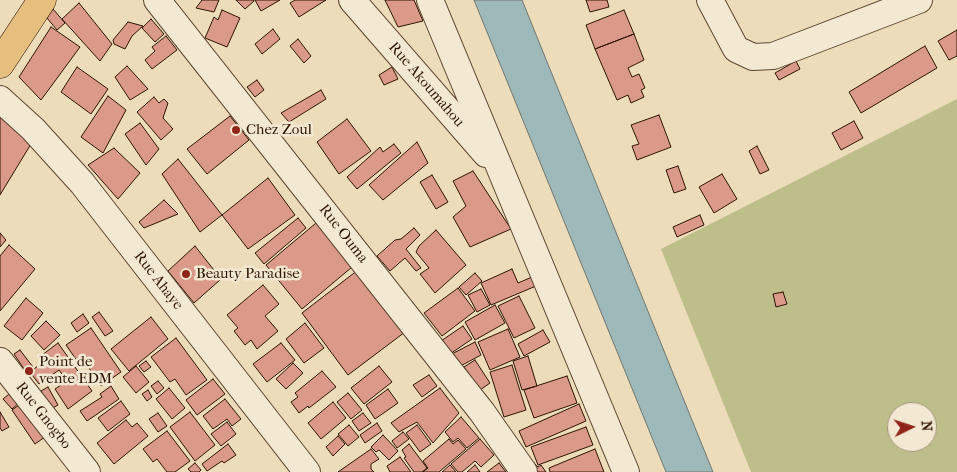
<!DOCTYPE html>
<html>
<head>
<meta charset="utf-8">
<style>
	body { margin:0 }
	#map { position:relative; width:957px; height:472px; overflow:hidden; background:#ecdcba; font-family:"IM FELL French Canon",serif }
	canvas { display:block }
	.north { position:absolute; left:887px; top:402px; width:50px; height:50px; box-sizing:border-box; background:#f3e8d2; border:1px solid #a4947f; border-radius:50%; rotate:86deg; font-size:14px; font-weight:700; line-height:20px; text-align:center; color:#2e1502 }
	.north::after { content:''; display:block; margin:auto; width:18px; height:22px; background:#8f2418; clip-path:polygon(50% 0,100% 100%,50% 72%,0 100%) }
</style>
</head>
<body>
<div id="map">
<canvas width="957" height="472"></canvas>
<div class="north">N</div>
</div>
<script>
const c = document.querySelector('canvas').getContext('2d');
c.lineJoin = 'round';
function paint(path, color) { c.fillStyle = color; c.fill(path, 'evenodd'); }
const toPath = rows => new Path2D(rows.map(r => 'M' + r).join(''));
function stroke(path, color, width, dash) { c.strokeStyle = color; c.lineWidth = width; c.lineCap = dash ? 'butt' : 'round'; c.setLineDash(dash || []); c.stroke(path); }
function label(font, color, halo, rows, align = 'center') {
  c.font = font + ' "IM FELL French Canon",serif'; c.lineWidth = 5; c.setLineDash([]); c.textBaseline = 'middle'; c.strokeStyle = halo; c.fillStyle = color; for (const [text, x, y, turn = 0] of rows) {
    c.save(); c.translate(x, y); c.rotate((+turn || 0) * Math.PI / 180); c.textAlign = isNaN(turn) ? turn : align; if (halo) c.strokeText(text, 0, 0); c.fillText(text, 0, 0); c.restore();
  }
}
paint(toPath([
	[957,99,957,472,751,472,661,249],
	[897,412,927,412,927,442,897,442]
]), '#bebe8b');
const water = toPath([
	[474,0,522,0,713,472,666,472,474,0]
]);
paint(water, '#9db9ba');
stroke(water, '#717770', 1);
const building = toPath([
	[202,0,219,0,214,12,196,8,202,0],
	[236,0,253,0,254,1,245,9,236,0],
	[255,0,280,0,261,11,255,0],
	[295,0,326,0,299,17,290,3,295,0],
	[385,0,414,0,423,21,398,27,385,0],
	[586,0,607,0,609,7,590,12,586,0],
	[79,3,112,44,100,61,62,19,79,3],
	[53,9,65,23,57,30,47,18,53,9],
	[222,10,240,18,227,47,205,38,214,17,218,20,222,10],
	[624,10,634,34,595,49,586,25,624,10],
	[151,19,164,34,155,42,142,28,151,19],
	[128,22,143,26,132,36,125,49,114,44,113,40,128,22],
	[51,27,80,47,41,100,19,77,51,27],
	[273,29,280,39,262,54,255,44,273,29],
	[957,30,957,56,949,60,938,41,957,30],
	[634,34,644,60,628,68,632,77,639,74,645,88,641,90,644,97,631,103,628,95,617,100,595,49,634,34],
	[166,36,177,50,152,69,145,60,155,51,152,47,166,36],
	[298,39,311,56,304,63,290,46,298,39],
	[925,46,937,68,861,113,849,92,925,46],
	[796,61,800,69,779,80,775,73,796,61],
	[127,66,148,89,130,100,115,77,127,66],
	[77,67,108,89,91,114,61,92,77,67],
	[392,67,398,79,384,85,379,75,392,67],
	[257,80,264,90,255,97,247,87,257,80],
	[321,90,326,99,289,122,281,113,321,90],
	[108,96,126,110,103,153,81,137,108,96],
	[154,97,159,103,164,99,168,103,163,118,173,129,161,140,137,112,154,97],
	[0,106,34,139,0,195,0,106],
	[659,115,671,147,637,160,632,146,639,144,631,125,659,115],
	[230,116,249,140,207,174,187,149,230,116],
	[347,119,371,151,339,174,317,142,347,119],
	[854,121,863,138,841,150,832,133,854,121],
	[140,123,159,149,146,165,125,134,140,123],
	[417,142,428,163,383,200,369,185,417,142],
	[394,144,401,153,357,189,347,177,380,147,383,152,394,144],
	[757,146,769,170,760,174,749,151,757,146],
	[114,148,140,173,118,199,88,165,114,148],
	[178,159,222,215,200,232,162,174,178,159],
	[678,166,686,189,674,193,666,170,678,166],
	[473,171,511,229,470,247,453,217,466,206,453,181,473,171],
	[722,174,737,199,714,213,699,187,722,174],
	[432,175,448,202,436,209,420,182,432,175],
	[268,178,295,215,248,249,222,215,268,178],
	[164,200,178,214,144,228,139,222,164,200],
	[700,215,704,225,677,237,673,227,700,215],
	[298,218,306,228,264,264,255,253,298,218],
	[322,218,358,262,302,309,266,265,322,218],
	[414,228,420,235,406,249,421,268,416,271,405,258,390,271,377,256,395,240,401,239,414,228],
	[436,230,466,265,435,293,420,274,429,268,416,252,419,246,436,230],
	[0,233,6,240,0,247,0,233],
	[9,245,35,269,0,311,0,256,9,245],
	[195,246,221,279,194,303,168,271,195,246],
	[512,269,518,283,532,277,536,286,491,305,481,283,512,269],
	[358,270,405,332,348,375,302,313,358,270],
	[475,273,482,281,466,295,459,287,475,273],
	[263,285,279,304,265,316,278,331,257,349,251,340,245,345,234,331,238,328,227,315,263,285],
	[458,288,475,311,442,336,424,313,458,288],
	[481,289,490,305,477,312,468,295,481,289],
	[783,292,787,304,776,307,773,294,783,292],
	[519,296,535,328,514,338,498,306,519,296],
	[26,298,43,313,22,340,4,326,26,298],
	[495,305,505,323,475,340,465,322,495,305],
	[99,312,113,331,105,336,92,317,99,312],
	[83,314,89,323,77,332,71,323,83,314],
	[151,317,168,339,129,371,111,349,151,317],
	[46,321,60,335,44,350,31,336,46,321],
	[305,323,324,348,304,363,286,339,305,323],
	[463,326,472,339,450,354,441,341,463,326],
	[91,328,121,372,101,386,85,362,80,365,66,345,91,328],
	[508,329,520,357,490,370,478,342,508,329],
	[543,330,550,342,524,356,518,344,543,330],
	[176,338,207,380,186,395,175,379,170,382,151,357,176,338],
	[475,342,481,355,453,370,446,357,475,342],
	[58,343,92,391,68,409,55,389,67,381,59,370,39,384,30,372,43,362,46,365,48,364,42,355,58,343],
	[281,343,295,360,267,382,253,364,281,343],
	[20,350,33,367,26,372,14,354,20,350],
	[528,356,537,386,522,390,513,361,528,356],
	[475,360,490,383,480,390,464,367,475,360],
	[146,361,151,367,144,372,139,366,146,361],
	[293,363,303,373,286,389,276,379,293,363],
	[512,365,526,410,504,417,490,372,512,365],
	[136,366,149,382,136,393,123,377,136,366],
	[379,366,392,382,364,404,351,388,379,366],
	[322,371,336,387,309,408,308,406,299,413,291,402,298,397,295,393,322,371],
	[429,375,437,386,422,397,413,385,429,375],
	[567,376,577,403,534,418,524,390,567,376],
	[213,379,225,394,197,415,186,400,213,379],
	[158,381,164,388,157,394,151,386,158,381],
	[111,386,119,399,87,421,80,411,102,397,100,394,111,386],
	[48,387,58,405,51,409,41,391,48,387],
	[169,388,185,408,172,419,156,399,169,388],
	[440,388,459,413,433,443,417,422,399,432,391,423,440,388],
	[388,389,398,403,375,419,366,405,388,389],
	[148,390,152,397,147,401,142,394,148,390],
	[13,391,21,401,12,409,3,399,13,391],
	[348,393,362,410,351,419,337,402,348,393],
	[225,399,241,419,232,426,227,419,213,429,203,416,225,399],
	[25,401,49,434,35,444,12,410,25,401],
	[121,401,130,414,108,431,98,418,121,401],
	[333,402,346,418,321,439,308,423,333,402],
	[579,404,586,421,526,447,519,431,579,404],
	[0,412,9,427,2,431,0,428,0,412],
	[190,412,215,445,195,461,170,427,190,412],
	[158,413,167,426,158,432,149,419,158,413],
	[363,413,371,423,359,431,352,421,363,413],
	[461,417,479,438,467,448,458,438,453,442,445,432,461,417],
	[126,420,132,427,137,423,148,436,114,464,97,443,126,420],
	[227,422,236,434,221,446,211,434,227,422],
	[377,423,382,431,365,443,360,435,377,423],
	[349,425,359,437,348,446,338,434,349,425],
	[417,425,431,444,420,452,406,433,417,425],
	[586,427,593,445,538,465,531,447,586,427],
	[167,431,190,461,175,472,167,472,157,459,153,462,143,449,167,431],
	[403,432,409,439,397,448,392,441,403,432],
	[383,435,398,451,389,460,379,450,376,452,371,447,383,435],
	[338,436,345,444,333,456,326,447,338,436],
	[449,439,453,444,458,440,466,449,439,472,423,472,428,468,423,461,449,439],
	[480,439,494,455,481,467,475,461,462,472,458,472,451,464,480,439],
	[228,444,236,455,224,463,222,461,207,471,202,464,228,444],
	[409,444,427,468,422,472,414,472,404,458,406,457,402,450,409,444],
	[371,449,379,459,371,464,371,469,374,472,338,472,371,449],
	[595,449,604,472,550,472,549,468,595,449],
	[400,457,411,472,390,472,387,466,400,457],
	[195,463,201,470,199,472,191,472,188,469,195,463],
	[499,463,506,472,487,472,499,463],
	[534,463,538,467,541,465,546,472,532,472,528,467,534,463],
	[450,465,456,472,442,472,450,465],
	[475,465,480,472,467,472,475,465]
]);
paint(building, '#da9989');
stroke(building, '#2e1502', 1);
const minor = toPath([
	[157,0,482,412,524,472],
	[352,0,486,154],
	[430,0,626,472],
	[710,0,736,49,753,57,773,56,919,0],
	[0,99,33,129,82,183,307,472],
	[0,361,87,472]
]);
const highway = toPath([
	[0,64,42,0]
]);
stroke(minor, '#5e4730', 28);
stroke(highway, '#2e1502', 29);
stroke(minor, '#f3e8d2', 26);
stroke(highway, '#e6be7d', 28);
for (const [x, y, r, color] of [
	[236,130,5,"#8f2418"],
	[186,274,5,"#8f2418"],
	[29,371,5,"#8f2418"]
]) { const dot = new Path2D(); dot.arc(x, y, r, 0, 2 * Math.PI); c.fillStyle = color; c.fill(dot); stroke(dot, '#f3e8d2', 2); }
label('15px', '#2e1502', '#f3e8d2', [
	["Rue Akoumahou",426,85,49],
	["Rue Ouma",343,234,52],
	["Rue Ahaye",158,281,52],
	["Rue Gnogbo",43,416,52]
]);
label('15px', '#2e1502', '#f3e8d2', [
	["Chez Zoul",246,130],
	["Beauty Paradise",196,274],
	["Point de",39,362],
	["vente EDM",39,379]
], 'left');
</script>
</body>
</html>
